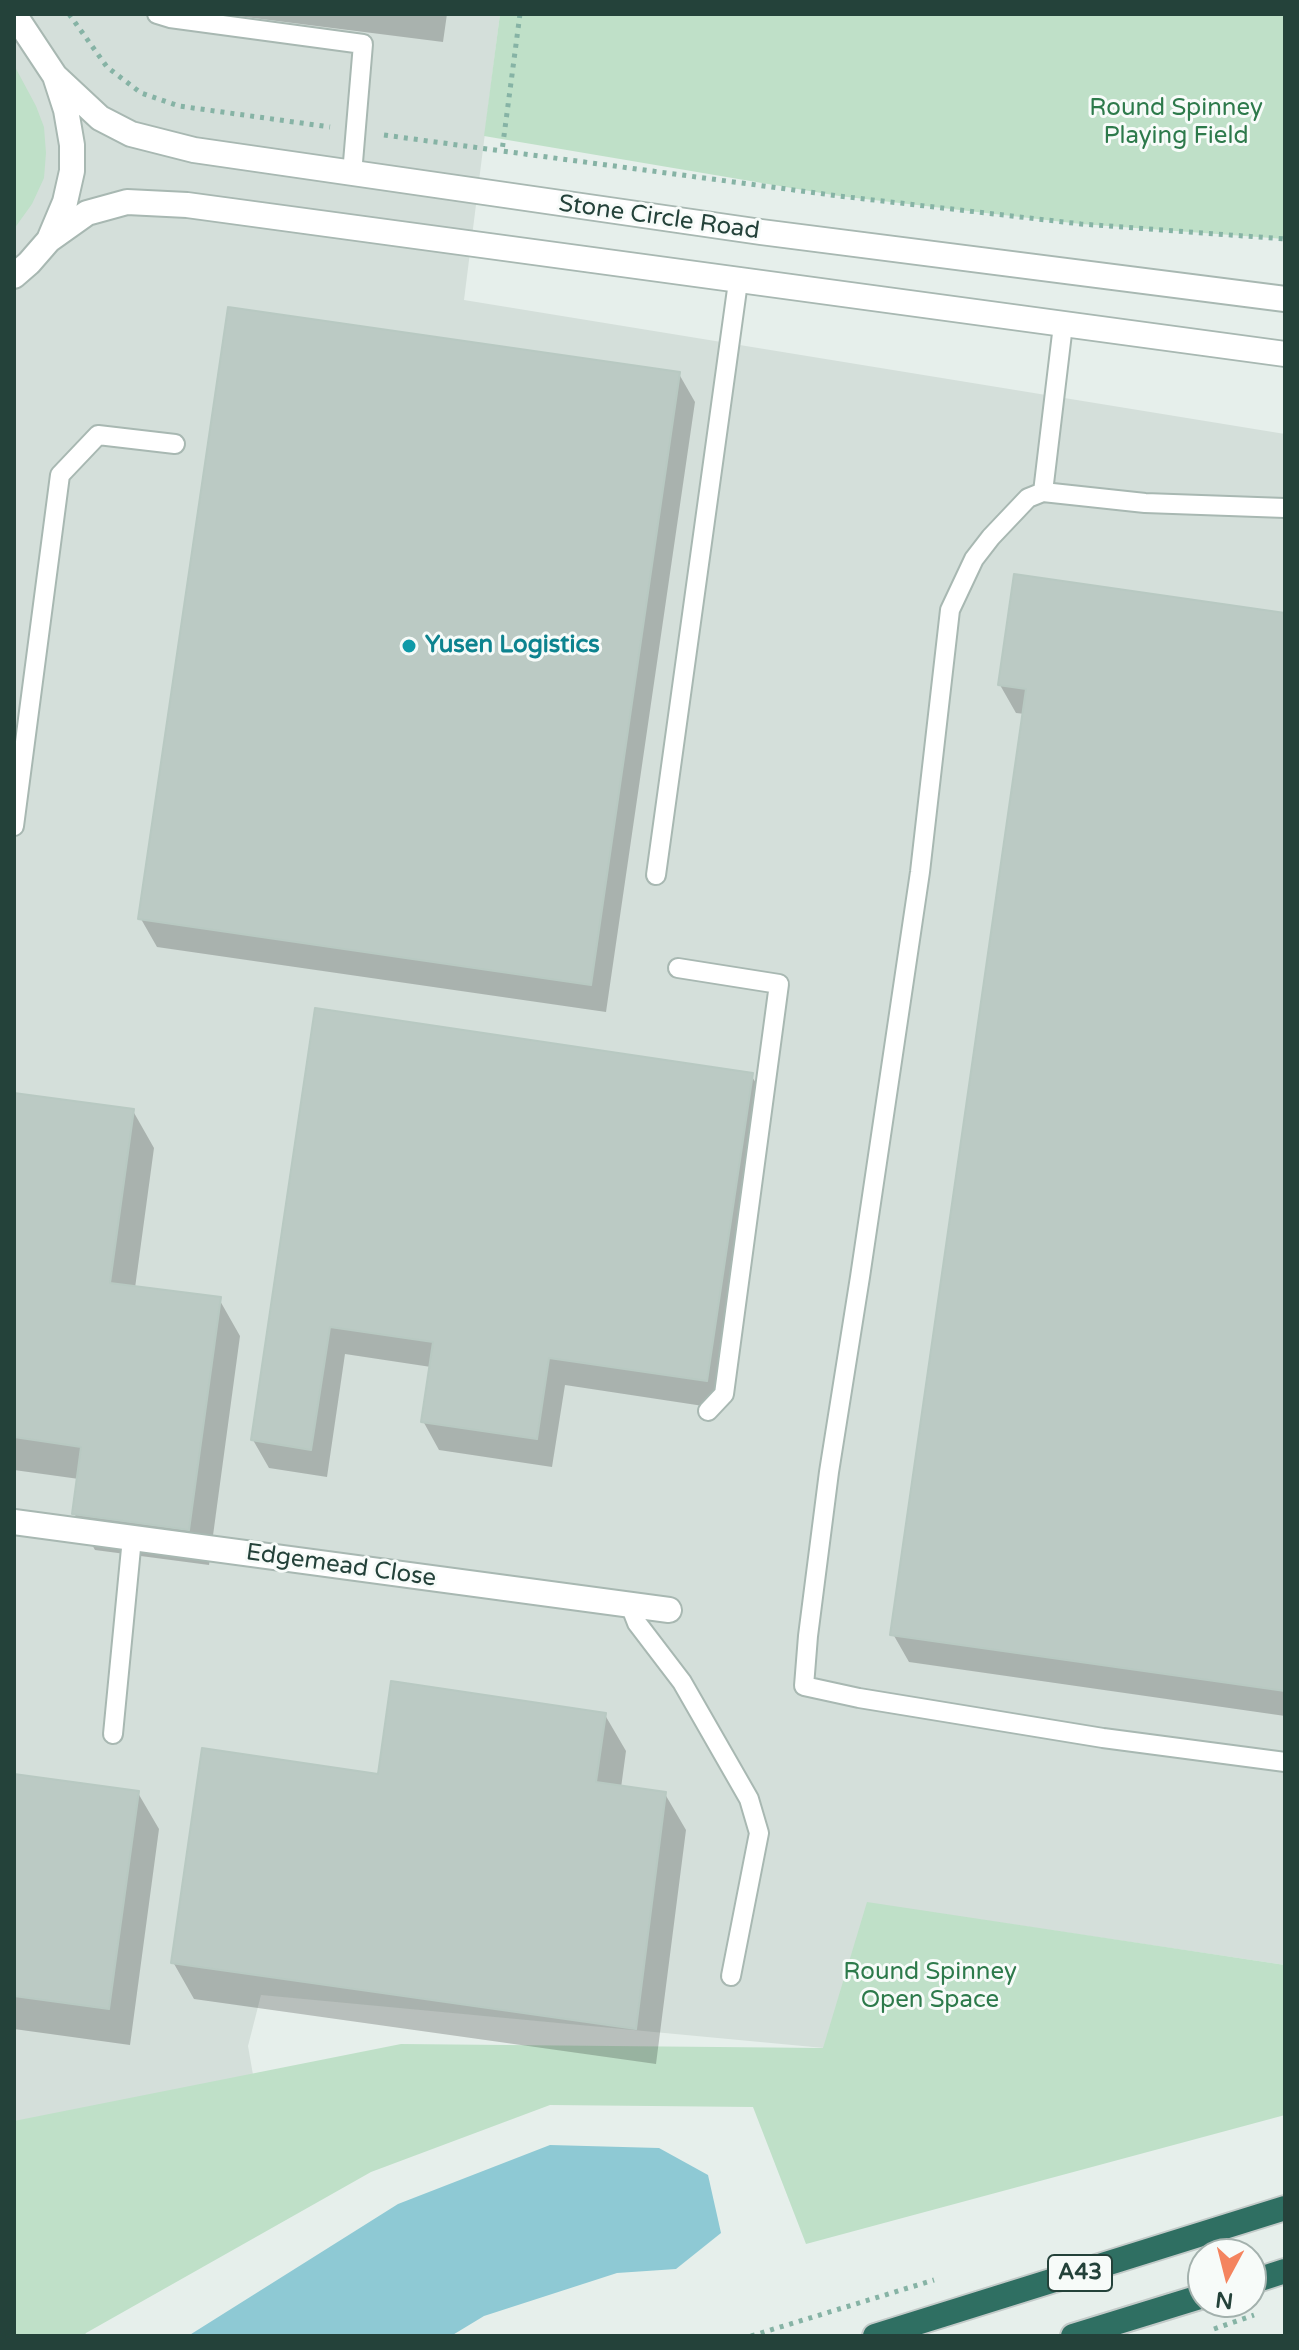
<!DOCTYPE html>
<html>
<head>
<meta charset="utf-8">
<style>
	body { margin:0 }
	#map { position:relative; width:1299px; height:2350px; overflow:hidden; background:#e6efeb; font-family:"Varela Round",sans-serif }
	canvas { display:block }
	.frame { position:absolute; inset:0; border:16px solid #24423a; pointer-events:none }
	.north { position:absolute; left:1187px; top:2238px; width:80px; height:80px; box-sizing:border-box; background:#f7fbf9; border:2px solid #a3b1ad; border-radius:50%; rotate:187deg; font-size:22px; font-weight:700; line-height:32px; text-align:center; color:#24423a }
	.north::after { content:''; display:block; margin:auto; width:28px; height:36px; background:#f4845f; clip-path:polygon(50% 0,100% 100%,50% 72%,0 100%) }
</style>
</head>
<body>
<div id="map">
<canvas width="1299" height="2350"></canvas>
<div class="frame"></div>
<div class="north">N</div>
</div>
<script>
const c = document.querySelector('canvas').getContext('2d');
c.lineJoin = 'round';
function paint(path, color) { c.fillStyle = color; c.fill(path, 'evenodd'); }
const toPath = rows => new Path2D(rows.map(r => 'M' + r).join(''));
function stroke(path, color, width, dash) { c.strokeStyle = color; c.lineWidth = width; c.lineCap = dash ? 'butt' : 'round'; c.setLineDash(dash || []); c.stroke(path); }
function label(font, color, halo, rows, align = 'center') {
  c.font = font + ' "Varela Round",sans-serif'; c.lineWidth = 6; c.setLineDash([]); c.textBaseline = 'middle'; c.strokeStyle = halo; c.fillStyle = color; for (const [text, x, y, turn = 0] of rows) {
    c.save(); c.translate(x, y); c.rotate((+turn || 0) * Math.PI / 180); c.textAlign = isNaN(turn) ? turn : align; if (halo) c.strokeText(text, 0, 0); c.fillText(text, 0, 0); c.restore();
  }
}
paint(toPath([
	[14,14,500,14,464,300,1285,434,1285,1965,868,1903,824,2048,261,1995,248,2046,260,2115,14,2153]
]), '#d4dfda');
paint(toPath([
	[500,14,1285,14,1285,239,1081,224,839,196,484,136],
	[14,65,36,106,44,127,46,153,44,178,32,204,14,229],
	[867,1902,1285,1965,1285,2115,806,2244,753,2107,550,2105,371,2172,86,2333,84,2336,14,2336,14,2121,401,2044,823,2048]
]), '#bfe0c8');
paint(toPath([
	[550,2145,659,2148,708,2175,721,2233,676,2269,617,2273,484,2316,451,2336,188,2336,398,2204]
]), '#8ec9d4');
paint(toPath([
	[222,14,447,14,443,42],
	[679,374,695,402,606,1012,157,947,141,919],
	[1285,615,1285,1716,909,1662,893,1634,1025,714,1016,713,1000,685],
	[317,1010,751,1075,768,1103,723,1409,565,1385,552,1467,439,1450,423,1421,431,1367,345,1354,327,1477,269,1468,253,1440],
	[14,1095,133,1111,154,1148,135,1288,219,1299,240,1336,209,1565,95,1550,74,1513,79,1479,14,1470],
	[605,1715,626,1751,621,1788,665,1794,686,1830,656,2064,194,1999,173,1962,379,1776],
	[14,1776,138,1793,159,1829,130,2045,14,2029]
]), '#0003');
const building = toPath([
	[228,307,680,372,591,985,138,919,228,307],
	[1014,574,1285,613,1285,1691,890,1635,1026,689,998,685,1014,574],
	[315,1008,753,1073,707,1381,549,1358,537,1439,421,1422,433,1342,330,1327,311,1450,251,1440,315,1008],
	[14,1093,134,1109,110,1283,221,1297,189,1530,72,1514,81,1447,14,1437,14,1093],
	[391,1681,606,1713,596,1782,666,1792,636,2029,171,1963,202,1748,378,1774,391,1681],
	[14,1774,139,1791,109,2009,14,1996,14,1774]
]);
paint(building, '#bbcac4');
stroke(building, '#b8c9c2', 2);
const lane = toPath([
	[157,14,170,18,363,44,352,174],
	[1043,492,1063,325],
	[1285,508,1145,503,1043,492,1028,498,991,537,974,559,950,610,920,872,860,1277,829,1472,808,1636,804,1686,859,1698,1103,1738,1285,1762],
	[14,826,60,475,98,435,175,444],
	[656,875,738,282],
	[678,968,779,984,724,1394,708,1411],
	[630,1605,637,1623,682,1682,749,1799,759,1833,731,1976],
	[113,1734,132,1538]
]);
const street = toPath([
	[55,76,100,118,131,134,194,150,761,232,1285,299],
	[49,240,87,213,127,202,187,205,1285,354],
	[14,276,29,263,49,240,65,202,72,171,72,145,66,110,55,76,14,14],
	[14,1522,669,1610]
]);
const highway = toPath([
	[1251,2282,1285,2271],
	[875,2336,1285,2208],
	[1073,2336,1203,2296]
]);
stroke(lane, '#a8b8b2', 22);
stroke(street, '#a8b8b2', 28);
stroke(highway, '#c2cac8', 28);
stroke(toPath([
	[69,14,107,67,141,93,179,106,330,127],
	[520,14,502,151,839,196,1081,224,1285,239],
	[384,135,502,151],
	[1214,2329,1254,2315],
	[751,2336,934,2280]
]), '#86b3a5', 5, [4, 6]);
stroke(lane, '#fff', 18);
stroke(street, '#fff', 24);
stroke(highway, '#2f6f62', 24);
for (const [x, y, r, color] of [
	[409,646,8,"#0f9aa8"]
]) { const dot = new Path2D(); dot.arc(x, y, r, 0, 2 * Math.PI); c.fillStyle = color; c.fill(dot); stroke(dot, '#f7fbf9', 3); }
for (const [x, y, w] of [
	[1080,2273,64]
]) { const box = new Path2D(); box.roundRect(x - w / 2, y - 18, w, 36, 6); c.fillStyle = '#f7fbf9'; c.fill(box); stroke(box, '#24423a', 2); }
label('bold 22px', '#24423a', null, [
	["A43",1080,2273]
]);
label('24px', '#2d7a4b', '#f7fbf9', [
	["Round Spinney",1176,109],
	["Playing Field",1176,137],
	["Round Spinney",930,1973],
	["Open Space",930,2001]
]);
label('24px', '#24423a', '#f7fbf9', [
	["Stone Circle Road",659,218,8],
	["Edgemead Close",341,1566,8]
]);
label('bold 24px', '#0d838f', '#f7fbf9', [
	["Yusen Logistics",425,646]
], 'left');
</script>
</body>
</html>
